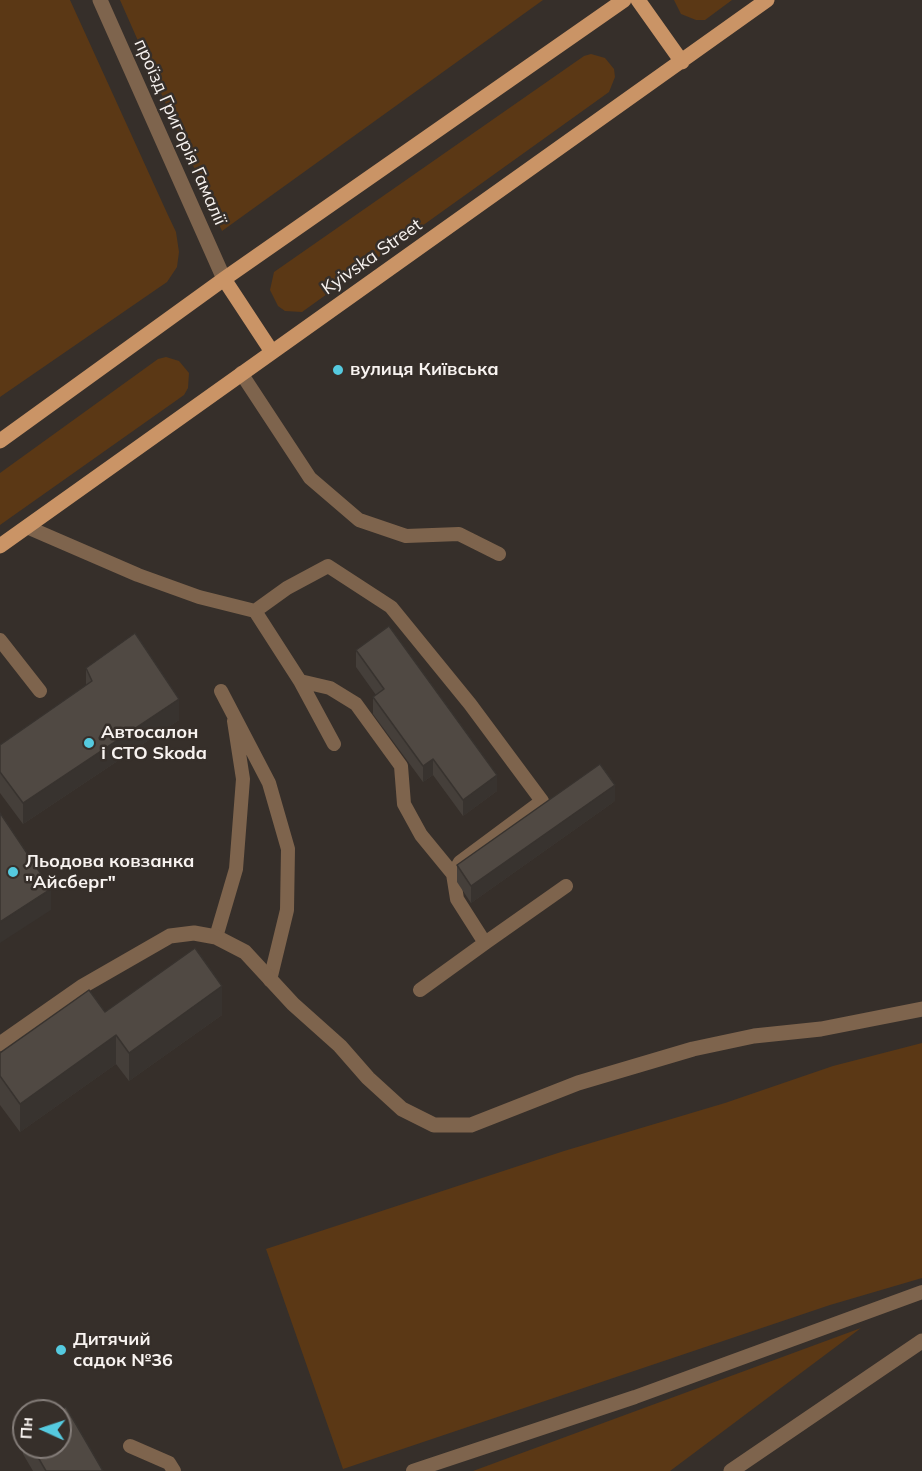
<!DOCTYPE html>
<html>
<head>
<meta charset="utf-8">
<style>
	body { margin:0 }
	#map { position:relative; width:922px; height:1471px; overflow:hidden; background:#362f2a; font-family:Mulish,sans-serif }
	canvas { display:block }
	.north { position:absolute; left:12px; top:1399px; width:60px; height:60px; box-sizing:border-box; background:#362f2a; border:2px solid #847d79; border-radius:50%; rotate:273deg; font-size:16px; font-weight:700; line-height:24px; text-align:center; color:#f8f3f0 }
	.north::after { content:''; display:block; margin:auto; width:21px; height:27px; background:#55cadf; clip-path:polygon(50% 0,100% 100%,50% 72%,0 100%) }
</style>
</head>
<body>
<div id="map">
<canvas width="922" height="1471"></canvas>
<div class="north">Пн</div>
</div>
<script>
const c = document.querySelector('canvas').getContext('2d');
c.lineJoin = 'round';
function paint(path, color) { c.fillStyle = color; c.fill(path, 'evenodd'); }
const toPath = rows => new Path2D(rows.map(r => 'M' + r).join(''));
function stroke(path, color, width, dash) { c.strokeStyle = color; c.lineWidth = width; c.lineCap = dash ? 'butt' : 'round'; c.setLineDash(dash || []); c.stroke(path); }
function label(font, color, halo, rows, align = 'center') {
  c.font = font + ' Mulish,sans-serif'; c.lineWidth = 5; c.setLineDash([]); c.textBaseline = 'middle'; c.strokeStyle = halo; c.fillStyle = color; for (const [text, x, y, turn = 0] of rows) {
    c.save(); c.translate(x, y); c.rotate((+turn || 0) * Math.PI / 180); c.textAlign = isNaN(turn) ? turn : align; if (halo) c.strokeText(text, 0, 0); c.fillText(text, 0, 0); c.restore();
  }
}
paint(toPath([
	[0,0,70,0,167,213,176,232,179,252,177,267,167,282,0,397],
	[120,0,543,0,222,231],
	[674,0,732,0,705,20,696,20,681,14],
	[591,54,605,58,614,69,615,77,609,92,302,312,285,311,278,306,270,290,274,272,584,56],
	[166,357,179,361,189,373,188,388,184,395,0,525,0,473,158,359],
	[922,1043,922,1278,830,1305,343,1469,266,1249,564,1151,725,1103,833,1066],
	[861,1328,670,1471,473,1471]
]), '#5b3815');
stroke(toPath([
	[241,373,310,478,359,520,406,536,459,534,499,554],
	[27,527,138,575,199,597,255,611,287,588,328,566,391,607,470,704,542,801,460,862,453,874,457,899,485,943,566,886],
	[255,611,300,681,330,688,356,704,401,766,404,804,421,835,453,874],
	[0,640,40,691],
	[300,681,334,744],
	[221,691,269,783,288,849,287,910,270,980],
	[216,937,236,869,243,779,234,721],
	[420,990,485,943],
	[130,1446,169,1463,174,1471],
	[413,1471,635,1397,922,1292]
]), '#7e644d', 14);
stroke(toPath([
	[100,0,224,279],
	[0,1044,83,986,170,936,194,933,216,937,245,952,293,1004,340,1046,368,1078,402,1109,434,1125,471,1125,578,1083,693,1049,754,1036,821,1029,922,1009],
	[731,1471,922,1341]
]), '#7e644d', 15);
stroke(toPath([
	[638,0,682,62],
	[224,279,272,352],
	[0,441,224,279,624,0],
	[0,546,767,0]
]), '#ca9466', 15);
paint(toPath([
	[356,650,497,791,463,816,433,775,423,782,373,714,373,697,376,695,356,667],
	[86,668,179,720,23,824,0,793,0,745,86,686],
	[615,801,471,903,457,882,457,865],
	[105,1012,222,1015,129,1081,116,1064,20,1132,0,1105,0,1053],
	[23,1432,24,1432,24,1447,32,1447,103,1471,33,1471,23,1454]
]), '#453f3a');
paint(toPath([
	[179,699,179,720,23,824,23,803],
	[433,759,433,775,423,782,423,766],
	[497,775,497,791,463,816,463,800],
	[615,785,615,801,471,903,471,886],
	[51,889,51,910,0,943,0,922],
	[222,986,222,1015,129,1081,129,1053],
	[116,1035,116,1064,20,1132,20,1104]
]), '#38332f');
const building = toPath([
	[389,626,497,775,463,800,433,759,423,766,373,697,384,689,356,650,389,626],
	[135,633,179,699,23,803,0,772,0,745,92,681,86,668,135,633],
	[600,764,615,785,471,886,457,865,600,764],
	[0,813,51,889,0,922,0,813],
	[195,948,222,986,129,1053,116,1035,20,1104,0,1076,0,1053,89,990,105,1012,195,948],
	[66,1407,103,1471,46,1471,32,1447,60,1447,60,1411,66,1407]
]);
paint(building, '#504943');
stroke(building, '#38332f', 1.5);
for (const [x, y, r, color] of [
	[338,370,6,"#55cadf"],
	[89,743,6,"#55cadf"],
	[13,872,6,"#55cadf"],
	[61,1350,6,"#55cadf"]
]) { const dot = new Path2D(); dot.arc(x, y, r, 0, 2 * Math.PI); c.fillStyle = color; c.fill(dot); stroke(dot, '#362f2a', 2); }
label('18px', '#f8f3f0', '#362f2a', [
	["проїзд Григорія Гамалії",180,132,66],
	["Kyivska Street",372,257,-35]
]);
label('bold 18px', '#f8f3f0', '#362f2a', [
	["вулиця Київська",350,370],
	["Автосалон",101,733],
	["і СТО Skoda",101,754],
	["Льодова ковзанка",25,862],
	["\"Айсберг\"",25,883],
	["Дитячий",73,1340],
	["садок №36",73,1361]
], 'left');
</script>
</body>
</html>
